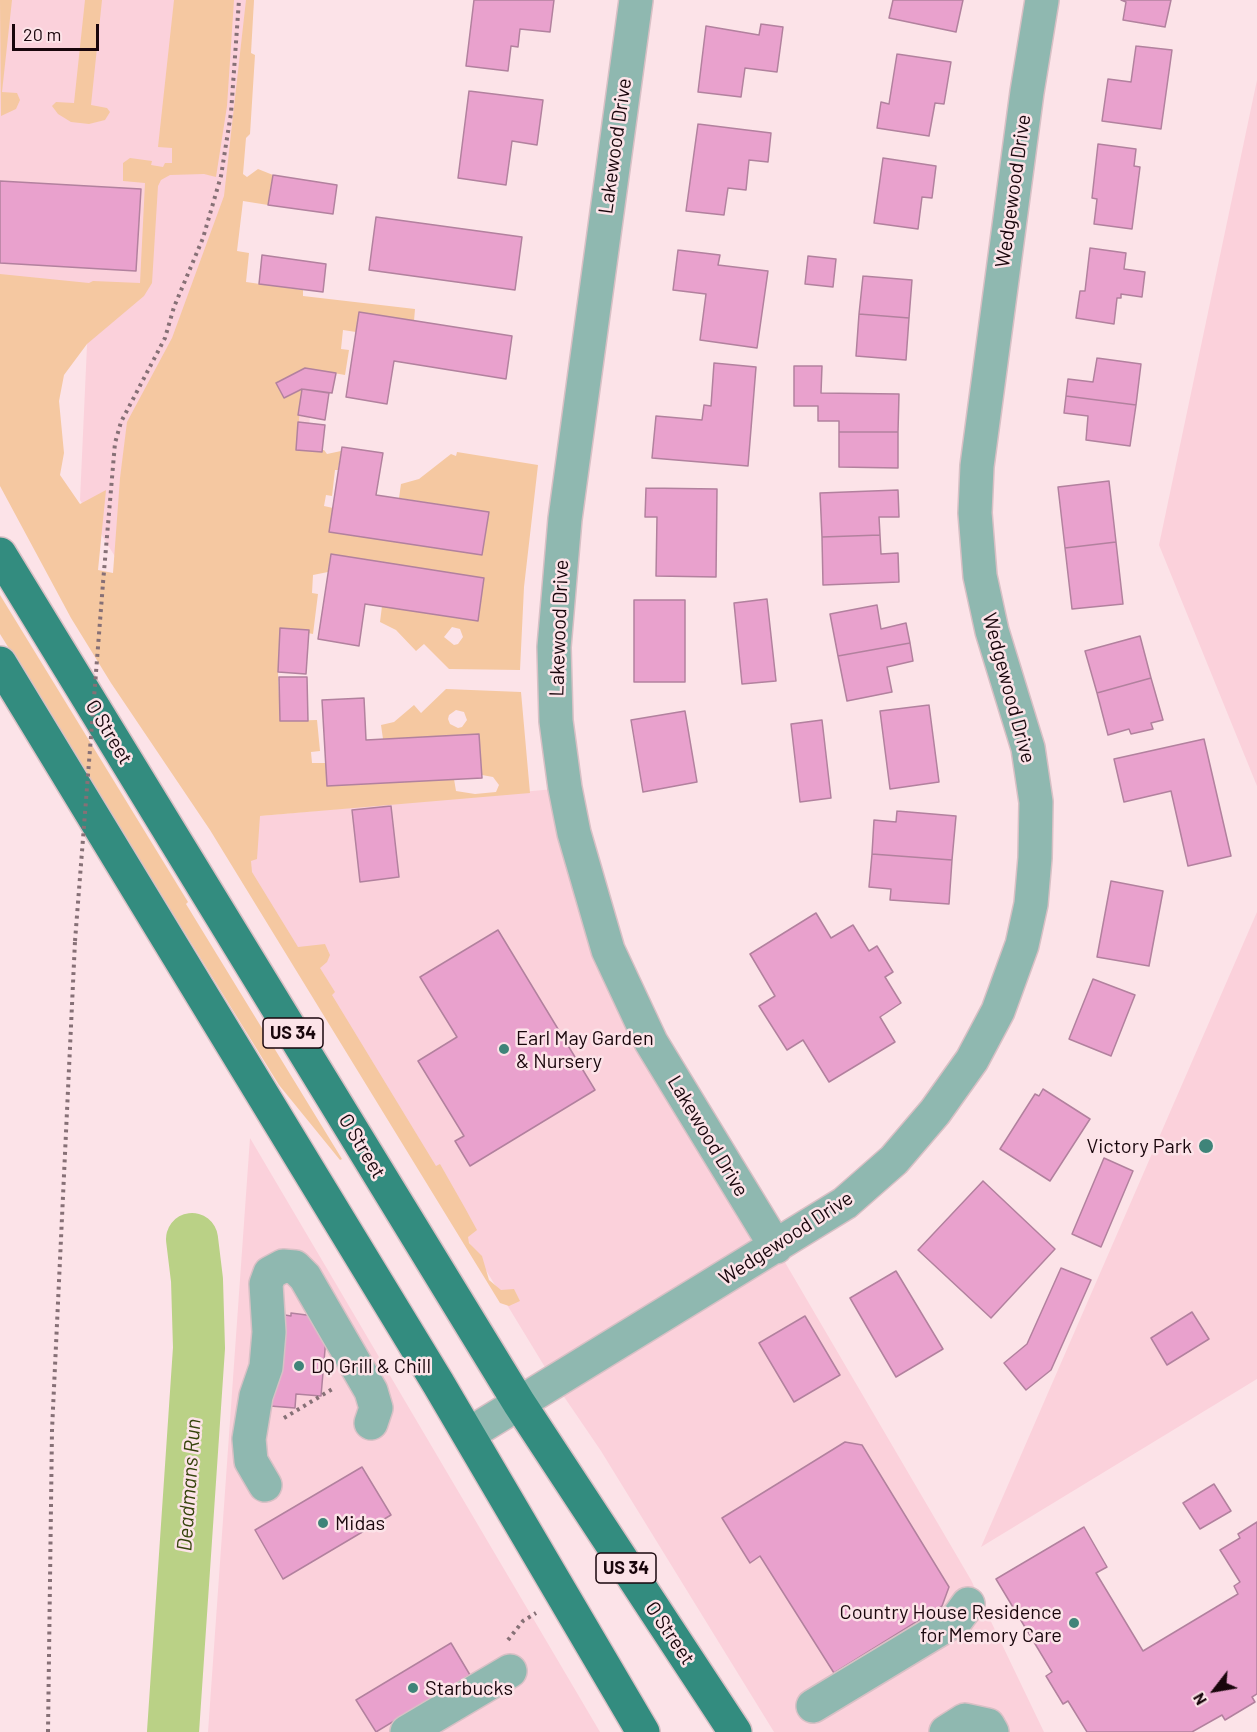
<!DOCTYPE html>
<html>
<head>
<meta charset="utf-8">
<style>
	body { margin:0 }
	#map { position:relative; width:1257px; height:1732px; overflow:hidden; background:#fce3e8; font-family:Barlow,sans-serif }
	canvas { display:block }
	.north { position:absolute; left:1185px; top:1660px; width:60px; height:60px; -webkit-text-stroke:4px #fce3e8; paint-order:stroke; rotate:239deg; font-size:16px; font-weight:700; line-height:24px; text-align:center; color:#19060c }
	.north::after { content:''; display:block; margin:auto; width:21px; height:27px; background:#19060c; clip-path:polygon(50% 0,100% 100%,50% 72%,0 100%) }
	.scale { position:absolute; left:12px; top:24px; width:87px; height:27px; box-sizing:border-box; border:3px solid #19060c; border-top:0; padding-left:8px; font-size:18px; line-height:21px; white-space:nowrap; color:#19060c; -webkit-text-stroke:4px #fce3e8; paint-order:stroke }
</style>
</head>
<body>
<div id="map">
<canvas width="1257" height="1732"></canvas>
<div class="north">N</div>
<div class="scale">20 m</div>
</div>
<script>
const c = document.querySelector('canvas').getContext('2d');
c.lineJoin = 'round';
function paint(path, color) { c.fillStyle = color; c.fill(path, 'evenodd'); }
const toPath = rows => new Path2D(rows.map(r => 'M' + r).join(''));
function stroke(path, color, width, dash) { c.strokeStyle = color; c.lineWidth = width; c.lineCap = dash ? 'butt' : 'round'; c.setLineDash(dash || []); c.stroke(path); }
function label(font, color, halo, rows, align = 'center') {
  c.font = font + ' Barlow,sans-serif'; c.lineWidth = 5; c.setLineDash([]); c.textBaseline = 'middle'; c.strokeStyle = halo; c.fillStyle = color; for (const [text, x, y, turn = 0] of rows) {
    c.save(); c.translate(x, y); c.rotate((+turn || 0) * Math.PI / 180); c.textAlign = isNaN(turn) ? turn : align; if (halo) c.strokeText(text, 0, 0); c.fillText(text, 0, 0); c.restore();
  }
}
paint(toPath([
	[0,0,254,0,225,288,328,301,254,781,80,500,89,301,0,289],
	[1257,80,1257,786,1159,545],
	[565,788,593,906,776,1247,971,1580,1044,1732,774,1732,601,1451,554,1382,242,869,249,817],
	[1257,912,1257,1379,981,1547],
	[250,1138,600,1732,208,1732]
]), '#fbd1db');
paint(toPath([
	[0,0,12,0,2,92,17,93,20,100,16,109,1,116],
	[85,0,102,0,91,105,107,108,110,112,105,120,89,124,71,122,58,114,52,106,56,102,74,103],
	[174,0,234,0,227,106,216,177,204,174,170,175,161,180,158,186,152,283,144,296,87,344,64,375,59,401,64,453,60,475,80,504,106,490,98,570,113,573,120,478,127,422,172,338,224,196,246,0,254,0,251,53,255,55,250,134,246,138,243,174,247,177,258,169,273,175,268,205,243,201,237,251,249,253,246,282,303,290,303,296,415,309,414,321,356,332,343,330,341,349,349,350,345,375,305,368,276,383,284,398,302,389,296,450,324,450,327,454,341,451,338,470,335,470,332,496,326,495,324,506,333,508,329,531,482,555,488,512,399,498,401,484,419,479,451,454,456,456,457,452,538,465,524,587,520,670,449,669,424,644,416,651,396,630,380,622,382,606,477,621,484,578,331,554,328,572,313,575,312,593,318,594,313,634,308,633,308,630,280,628,278,672,280,721,317,720,320,751,311,752,312,763,326,763,328,786,454,779,456,791,475,794,496,792,499,785,493,777,482,775,479,734,383,739,381,725,394,722,414,705,421,713,446,689,521,692,530,793,260,816,257,859,251,861,252,872,298,947,325,944,330,955,327,962,320,968,335,992,332,995,436,1166,440,1164,465,1208,477,1230,468,1237,469,1243,482,1256,489,1280,501,1290,514,1289,520,1301,509,1306,500,1303,210,830,111,683,71,618,0,486,0,274,89,283,93,281,140,283,145,183,123,181,123,163,130,158,152,161,151,165,163,167,165,163,172,163,172,148,158,147],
	[452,627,460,629,463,637,458,644,454,645,444,637],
	[456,710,464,712,467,720,462,727,458,728,450,724,448,719,449,715],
	[0,595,188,902,186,904,342,1159,340,1160,279,1085,0,634]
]), '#f5c8a1');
stroke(toPath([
	[173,1732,199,1348,197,1280,192,1239]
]), '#bad186', 52);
const building = toPath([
	[474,0,554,0,550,32,520,29,518,47,511,46,508,71,466,66,474,0],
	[893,0,963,0,956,32,889,18,893,0],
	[1171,0,1165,27,1123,20,1126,2,1121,0,1171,0],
	[761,24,783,27,777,72,745,68,741,97,698,92,706,26,759,35,761,24],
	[1136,46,1172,50,1161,129,1102,121,1108,79,1131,82,1136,46],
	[897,54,951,62,944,104,935,103,929,136,877,128,881,102,889,104,897,54],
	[469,91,543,100,537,145,512,141,506,185,458,178,469,91],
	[698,124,771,133,768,162,749,160,746,190,728,188,724,215,686,211,698,124],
	[1098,144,1136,149,1134,166,1140,167,1132,229,1094,224,1097,199,1092,198,1098,144],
	[883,158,936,166,932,198,922,197,918,229,874,223,883,158],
	[273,175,337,185,333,214,268,205,273,175],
	[0,181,141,189,136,271,0,263,0,181],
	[376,217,522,237,515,290,369,270,376,217],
	[1090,248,1126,253,1124,269,1145,272,1142,297,1121,294,1121,298,1117,298,1114,324,1076,318,1080,291,1085,291,1090,248],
	[678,250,720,255,718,265,768,271,757,348,700,340,706,294,673,290,678,250],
	[262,255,326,264,323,292,259,284,262,255],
	[808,256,836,259,833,287,805,284,808,256],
	[863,276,912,280,909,318,859,314,863,276],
	[359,312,512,336,506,379,394,361,387,404,346,397,359,312],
	[859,314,909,318,906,360,856,356,859,314],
	[1097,358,1141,364,1136,405,1066,396,1068,379,1093,382,1097,358],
	[714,363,756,367,748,466,652,458,656,416,702,420,704,405,711,406,714,363],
	[794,366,822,366,821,393,899,394,898,432,839,432,839,421,818,421,818,406,794,406,794,366],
	[305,368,336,373,332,393,302,389,284,398,276,383,305,368],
	[302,389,329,393,325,420,298,415,302,389],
	[1066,396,1136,405,1130,446,1086,440,1088,416,1064,413,1066,396],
	[298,422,325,425,322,452,296,450,298,422],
	[839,432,898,432,898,468,839,467,839,432],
	[342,447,383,453,376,495,489,512,482,555,329,532,342,447],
	[1109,481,1116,542,1065,548,1058,487,1109,481],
	[646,488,717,489,716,577,656,576,657,517,645,517,646,488],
	[898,490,899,517,879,517,880,535,822,537,820,493,898,490],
	[880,535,881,554,898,553,899,582,823,585,822,537,880,535],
	[1116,542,1123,604,1072,609,1065,548,1116,542],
	[331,554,484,578,478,621,365,604,359,646,318,639,331,554],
	[767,599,776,681,742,684,734,603,767,599],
	[634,600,685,600,685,682,634,682,634,600],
	[877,605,881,629,906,623,910,643,838,656,830,614,877,605],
	[280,628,309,630,306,674,278,672,280,628],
	[1140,636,1151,678,1097,693,1085,651,1140,636],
	[910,643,913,661,887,667,892,692,847,701,838,656,910,643],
	[279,677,307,677,308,721,280,721,279,677],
	[1151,678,1163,720,1151,723,1153,729,1131,734,1129,729,1108,735,1097,693,1151,678],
	[364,698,366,740,479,734,482,778,327,786,322,700,364,698],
	[929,705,939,782,890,789,880,711,929,705],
	[685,711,697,782,643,792,631,720,685,711],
	[822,720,831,798,800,802,791,724,822,720],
	[1204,739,1231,856,1188,866,1171,791,1124,802,1114,759,1204,739],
	[391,806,399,877,360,882,352,810,391,806],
	[897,811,956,816,952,860,872,854,874,820,896,822,897,811],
	[872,854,952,860,949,904,890,900,891,889,869,887,872,854],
	[1111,881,1163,891,1149,966,1097,957,1111,881],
	[816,913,831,938,853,925,869,951,877,946,893,972,885,977,901,1003,880,1017,895,1042,829,1082,803,1040,787,1050,759,1006,775,996,750,954,816,913],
	[498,930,595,1090,470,1166,455,1141,464,1136,418,1061,457,1037,420,977,498,930],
	[1093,979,1135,995,1111,1056,1069,1039,1093,979],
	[1043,1089,1090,1119,1050,1181,1000,1149,1035,1094,1039,1096,1043,1089],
	[1104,1158,1133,1171,1101,1247,1072,1234,1104,1158],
	[983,1181,1055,1249,991,1318,918,1250,983,1181],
	[1061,1268,1091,1280,1051,1370,1026,1390,1004,1363,1027,1344,1061,1268],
	[896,1271,943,1349,896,1377,850,1298,896,1271],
	[1192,1312,1209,1339,1167,1365,1151,1338,1192,1312],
	[291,1313,322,1317,326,1338,321,1396,296,1394,295,1408,270,1406,279,1314,291,1316,291,1313],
	[805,1316,840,1375,794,1402,759,1343,805,1316],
	[845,1442,862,1445,949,1587,942,1606,834,1673,760,1556,750,1563,722,1518,845,1442],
	[362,1467,391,1515,283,1579,255,1530,362,1467],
	[1214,1484,1231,1511,1200,1529,1183,1503,1214,1484],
	[1257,1522,1257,1694,1252,1697,1255,1702,1225,1720,1222,1715,1192,1732,1087,1732,1068,1701,1063,1704,1046,1676,1052,1672,996,1579,1084,1527,1107,1567,1096,1573,1143,1651,1238,1594,1234,1586,1240,1582,1220,1550,1240,1538,1238,1534,1257,1522],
	[451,1643,470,1675,376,1732,356,1700,451,1643]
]);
paint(building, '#e9a1cd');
stroke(building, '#b2819e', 1.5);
const minor = toPath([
	[636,0,565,519,554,647,556,721,565,788,574,833,608,950,651,1042,776,1247],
	[469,1434,845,1203,894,1160,935,1112,972,1060,998,1011,1022,945,1031,904,1035,858,1036,802,1028,748,992,631,980,576,975,513,977,466,1027,92,1042,0],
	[265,1485,251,1461,249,1439,256,1396,266,1367,269,1332,266,1284,270,1273,283,1266,295,1267,305,1277,371,1391,376,1408,371,1423],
	[813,1706,957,1619,968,1604],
	[407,1732,510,1671],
	[946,1732,965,1720,988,1725,992,1732]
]);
const major = toPath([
	[0,554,519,1403,735,1732],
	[0,663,438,1383,643,1732]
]);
stroke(minor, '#d8c0c5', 36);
stroke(major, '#d8c0c5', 36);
stroke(toPath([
	[103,583,115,443,121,422,165,338,174,307,203,238,221,176,231,113,239,0],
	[284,1418,334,1388],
	[508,1640,523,1621,536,1613],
	[48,1732,52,1430,75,941]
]), '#867076', 4, [3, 4.5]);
stroke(minor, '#8fb8b0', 33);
stroke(major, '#338c7f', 33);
stroke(toPath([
	[75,941,103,583]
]), '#867076', 4, [3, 4.5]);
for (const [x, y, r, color] of [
	[504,1049,6,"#3f8479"],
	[1206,1146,8,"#3f8479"],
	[299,1366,6,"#3f8479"],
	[323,1523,6,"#3f8479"],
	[1074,1623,6,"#3f8479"],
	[413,1688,6,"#3f8479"]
]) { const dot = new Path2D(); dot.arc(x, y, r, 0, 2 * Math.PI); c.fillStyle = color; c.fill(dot); stroke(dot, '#fce3e8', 2); }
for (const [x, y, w] of [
	[293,1033,60],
	[626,1568,60]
]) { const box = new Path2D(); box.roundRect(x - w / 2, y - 15, w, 30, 4.5); c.fillStyle = '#fce3e8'; c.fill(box); stroke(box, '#19060c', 1.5); }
label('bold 18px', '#19060c', null, [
	["US 34",293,1033],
	["US 34",626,1568]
]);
label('20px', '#19060c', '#fce3e8', [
	["Lakewood Drive",615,146,-82],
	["Wedgewood Drive",1013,191,-82],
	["Lakewood Drive",559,628,-88],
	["Wedgewood Drive",1009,688,75],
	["O Street",109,732,59],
	["Lakewood Drive",708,1136,59],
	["O Street",362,1146,59],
	["Wedgewood Drive",786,1238,-33],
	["O Street",670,1633,56]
]);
label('20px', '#19060c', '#fce3e8', [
	["Earl May Garden",516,1038],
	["& Nursery",516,1061],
	["Victory Park",1192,1146,"right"],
	["DQ Grill & Chill",311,1366],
	["Midas",335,1523],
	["Country House Residence",1062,1612,"right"],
	["for Memory Care",1062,1635,"right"],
	["Starbucks",425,1688]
], 'left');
label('italic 21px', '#35430b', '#fce3e8', [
	["Deadmans Run",189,1485,-86]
]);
</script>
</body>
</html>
